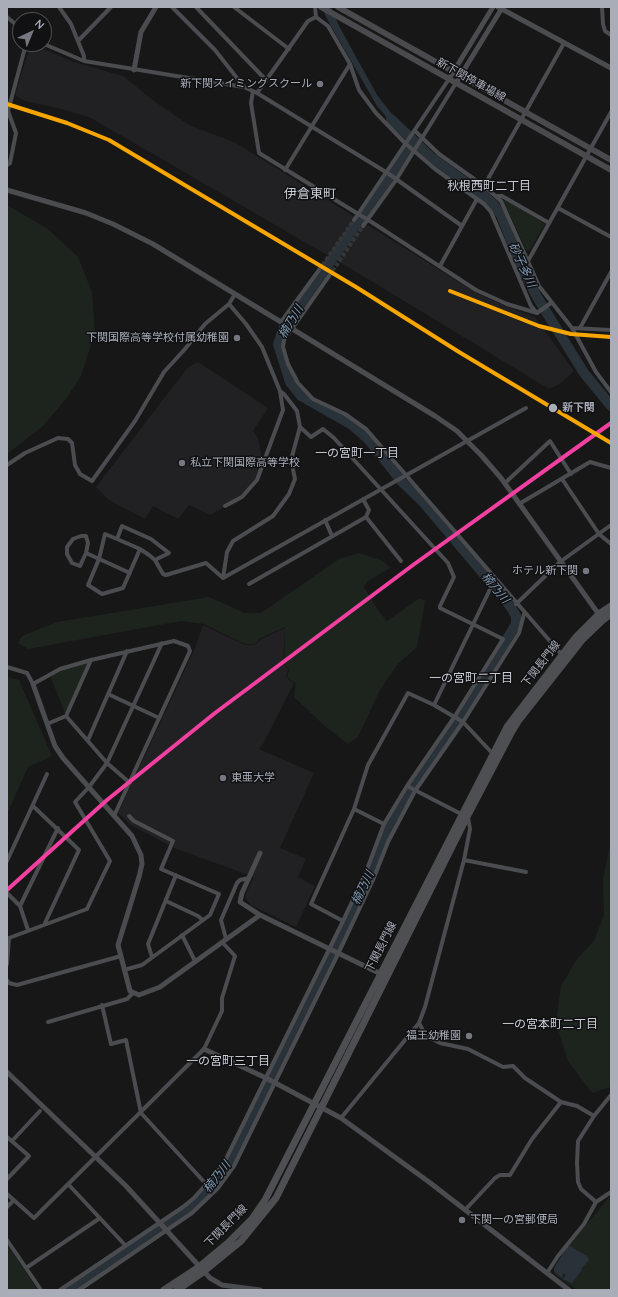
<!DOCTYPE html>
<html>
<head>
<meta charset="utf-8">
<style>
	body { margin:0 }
	#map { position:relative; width:618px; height:1297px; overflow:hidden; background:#171717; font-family:Quicksand,sans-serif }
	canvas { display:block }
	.frame { position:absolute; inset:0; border:8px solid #a8adb8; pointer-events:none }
	.north { position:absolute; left:12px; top:12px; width:40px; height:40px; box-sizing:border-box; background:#111113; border:1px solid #4d4f55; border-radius:50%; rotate:44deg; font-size:11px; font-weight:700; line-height:16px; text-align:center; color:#a8adb8 }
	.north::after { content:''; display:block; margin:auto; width:14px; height:18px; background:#757880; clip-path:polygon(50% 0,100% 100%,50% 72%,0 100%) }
</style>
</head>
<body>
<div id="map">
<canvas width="618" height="1297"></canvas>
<div class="frame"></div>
<div class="north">N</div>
</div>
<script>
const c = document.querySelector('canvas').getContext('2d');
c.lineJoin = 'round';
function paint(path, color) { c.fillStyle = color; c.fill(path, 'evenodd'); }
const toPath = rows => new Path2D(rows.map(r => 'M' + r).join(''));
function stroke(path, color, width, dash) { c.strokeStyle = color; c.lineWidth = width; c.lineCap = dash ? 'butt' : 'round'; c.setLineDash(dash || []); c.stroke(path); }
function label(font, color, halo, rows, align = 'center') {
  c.font = font + ' Quicksand,"Noto Sans JP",sans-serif'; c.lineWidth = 3; c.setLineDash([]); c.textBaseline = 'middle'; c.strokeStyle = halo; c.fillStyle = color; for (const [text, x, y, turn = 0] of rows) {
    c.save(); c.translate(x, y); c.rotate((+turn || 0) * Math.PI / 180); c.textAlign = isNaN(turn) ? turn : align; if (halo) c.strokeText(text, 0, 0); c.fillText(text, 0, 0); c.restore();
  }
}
paint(toPath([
	[31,44,74,62,123,76,154,101,189,125,236,143,475,292,498,303,535,317,574,371,560,384,549,389,358,273,91,118,62,109,25,101,16,96,16,91],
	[198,362,268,408,253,431,258,438,263,464,257,480,242,497,210,515,189,505,178,519,153,506,145,519,109,500,96,487,188,367],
	[203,625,245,645,254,645,262,639,285,628,283,663,288,669,286,678,294,683,263,744,259,749,314,773,280,848,306,859,298,877,315,886,296,927,251,905,246,899,246,894,254,877,174,848,131,825,118,813,195,648]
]), '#212123');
paint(toPath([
	[505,199,545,224,529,251,526,250,503,200],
	[7,205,48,229,78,257,92,292,95,332,81,376,66,399,43,426,7,454],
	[359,553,383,561,390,568,368,581,364,587,378,610,387,621,420,598,425,601,417,647,397,665,380,690,358,737,348,744,326,727,294,697,296,683,287,678,289,669,284,663,285,627,261,638,254,644,245,644,204,624,181,621,28,649,18,643,22,636,57,622,209,597,245,613,261,613,339,559],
	[91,660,66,716,50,675,60,669],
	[7,677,19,680,52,756,28,767,7,814],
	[611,839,611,1087,592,1093,568,1061,556,1023,561,986,577,959,594,941,604,915,603,880],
	[611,1195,611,1290,577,1290,554,1274,554,1268,568,1247],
	[7,1244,38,1290,7,1290]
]), '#1d241e');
paint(toPath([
	[322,7,331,7,339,26,377,95,402,127,398,131,377,106,327,19],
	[570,1246,587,1256,589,1260,581,1269,582,1270,572,1283,563,1279,566,1275,563,1273,562,1278,554,1271,554,1268,567,1247]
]), '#2a3239');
stroke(toPath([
	[391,119,432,158,482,194,494,205,501,215,522,268,537,297,584,373,611,406],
	[69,1290,189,1209,214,1185,230,1163,373,867,379,849,392,819,461,715,516,624,516,616,512,609,504,598,423,502,402,482,368,439,352,425,301,396,290,382,278,344,283,329,414,142]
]), '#2a3239', 10);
stroke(toPath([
	[319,270,354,220],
	[329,276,363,226]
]), '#343537', 4, [4, 2]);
stroke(toPath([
	[59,7,71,24,84,56,84,61],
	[172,7,215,50,244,87],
	[196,7,266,80],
	[234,7,289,49],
	[315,7,316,17],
	[602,7,603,24,605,31,611,35],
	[7,17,20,28],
	[316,17,328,26,350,64,359,90,376,113,406,144,435,169,484,204,491,212,531,306,537,313],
	[78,41,111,7],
	[44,44,84,61,244,87,257,93,389,174,462,226],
	[253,91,251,103,259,153,355,212],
	[257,93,308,21,316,17],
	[415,131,439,154,484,186,501,201,539,286,572,328,596,372,611,392],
	[7,165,10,163,16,133,8,111,26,44],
	[285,170,350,64],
	[484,186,564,43],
	[497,196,502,196,549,223],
	[558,208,611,237],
	[354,220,449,79],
	[373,223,476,290,507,304,537,313,551,303],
	[363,226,396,180,456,83],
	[528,261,611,112],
	[440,266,477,199],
	[329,276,284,340,283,347,288,364,298,383,313,399,345,414,366,429,562,655],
	[281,322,319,270],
	[572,328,611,330],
	[580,328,611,272],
	[7,465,25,453,58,438,68,439,72,443,75,465,80,474,92,481,135,421,164,372,185,349,205,324,229,304,235,294],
	[562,479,599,534,611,544],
	[505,483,550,441,571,474],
	[519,504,590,462,611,468],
	[225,506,242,497,257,480,283,410,280,391,262,347,246,324,229,304],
	[366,517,401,561],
	[325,520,332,536],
	[81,536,86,536,88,543,86,553,80,566,72,563,67,554,67,547,73,539,81,536],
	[117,539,122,526,151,539,169,553,155,560],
	[140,549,123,588,102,594,88,585,99,559,105,534,117,539,140,549,149,555,155,560,163,574,166,575,206,563,223,578],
	[86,553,130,573],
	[223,578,526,408],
	[223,578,227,552,233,541,273,516,289,494,295,479,291,460,300,427,297,411,284,394,280,391],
	[249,584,366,517,369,510,363,499],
	[516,604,560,562,611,525],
	[7,667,27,673,33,684,60,669,91,660,174,641,188,646,190,651,114,816],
	[108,694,157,717],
	[66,716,107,763,130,783],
	[47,724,66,716,91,660],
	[88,740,127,651],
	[493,754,463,722,434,705,495,579],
	[407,786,463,815],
	[33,806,79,850,45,923],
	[354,809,384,824],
	[464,860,526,872],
	[7,861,47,774],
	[7,893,20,906],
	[166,901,198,916,203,920],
	[343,921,311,904,354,809,368,765,408,693,434,705],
	[28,930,20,906,58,828],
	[182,935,195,961],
	[226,939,221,920,237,883,240,880,249,878],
	[152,957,148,944,176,875],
	[7,964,9,938,87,909,110,861,75,802,89,787,107,763,162,643],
	[124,970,142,965,210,915,219,894,161,869,173,841,134,821,129,816],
	[7,980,9,983,17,985,121,956],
	[102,1005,111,1044,126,1040,141,1113,206,1184],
	[48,1022,127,999,133,993],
	[419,1023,426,1036,440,1043,468,1049,503,1067,513,1066,525,1078,561,1102,577,1106,594,1116],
	[341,1118,419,1023,425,1007,464,860,470,829,468,817],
	[7,1137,29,1156,7,1179],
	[12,1141,40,1111],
	[68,1184,125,1245],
	[7,1194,34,1218,204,1049,222,1011,222,998,235,956,222,942],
	[596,1202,581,1189,578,1182,577,1163,578,1141,594,1116,611,1095],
	[7,1207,14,1200],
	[465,1210,495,1178,500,1175,510,1175,532,1139,561,1102],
	[7,1240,41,1290],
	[26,1268,100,1218],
	[547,1273,558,1256,584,1224,596,1202,611,1192],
	[60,1290,183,1207,194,1198,223,1165,343,921,366,872,384,824,407,786,455,716,503,639,440,608,440,606,454,577,448,563,334,438,323,429,311,437,300,427],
	[79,1290,192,1213,218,1188,234,1166,338,954,373,880,388,842,415,791,463,722,519,633,524,614]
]), '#4b4c50', 4);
stroke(toPath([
	[498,7,611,68],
	[134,70,141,32,156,7],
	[449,79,493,7],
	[456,83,502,8],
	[7,190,86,213,113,224,153,244,435,416,457,431,481,455,501,478,600,616],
	[33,684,55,746,63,758,132,836,141,855,142,864,139,877,118,945,130,991,139,995,160,987,260,915,383,975],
	[260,915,240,902,242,893,260,853],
	[204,1049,266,1078,341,1118,429,1182,569,1290],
	[7,1072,126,1186,210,1278,222,1285,260,1290]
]), '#4b4c50', 5);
stroke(toPath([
	[321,7,611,170],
	[338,7,611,160]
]), '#4a4a4e', 6);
stroke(toPath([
	[164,1290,199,1267,228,1243,252,1219,265,1200,507,727,576,637,599,614,611,606],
	[177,1290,203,1272,241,1241,276,1198,468,815,511,733,519,720,582,640,603,620,611,614]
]), '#4d4f52', 7);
const rail = toPath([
	[450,291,539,326,571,334,611,337]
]);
stroke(rail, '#4b4c4f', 3);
stroke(rail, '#111113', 1.5, [4.5]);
stroke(toPath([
	[355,212,373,223]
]), '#4b4c50', 4);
stroke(toPath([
	[7,890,107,800,215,713,413,565,611,423]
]), '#f240a1', 4);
stroke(toPath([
	[7,104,67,123,109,140,356,287,459,352,611,443],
	[450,291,539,326,571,334,611,337]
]), '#f7a600', 4);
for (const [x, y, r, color] of [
	[320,84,4,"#757880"],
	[237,338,4,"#757880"],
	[553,408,5,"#a8adb8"],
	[182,463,4,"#757880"],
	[586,571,4,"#757880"],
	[223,778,4,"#757880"],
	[469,1036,4,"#757880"],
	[462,1220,4,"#757880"]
]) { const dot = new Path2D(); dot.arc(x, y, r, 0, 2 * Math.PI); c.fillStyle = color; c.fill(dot); stroke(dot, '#111113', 1.5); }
label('11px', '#a8adb8', '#111113', [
	["新下関停車場線",471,80,29],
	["下関長門線",541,664,-52],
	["下関長門線",381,947,-63],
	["下関長門線",226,1226,-45]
]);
label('11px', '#a8adb8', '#111113', [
	["新下関スイミングスクール",312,84],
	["下関国際高等学校付属幼稚園",229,338],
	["私立下関国際高等学校",190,463,"left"],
	["ホテル新下関",578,571],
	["東亜大学",231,778,"left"],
	["福王幼稚園",461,1036],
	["下関一の宮郵便局",470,1220,"left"]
], 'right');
label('bold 11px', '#a8adb8', '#111113', [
	["新下関",562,408]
], 'left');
label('12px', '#c9ccd4', '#111113', [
	["秋根西町二丁目",489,186],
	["一の宮町一丁目",357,453],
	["一の宮町二丁目",471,678],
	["一の宮本町二丁目",550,1024],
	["一の宮町三丁目",228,1061]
]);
label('italic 12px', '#7f9bb3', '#111113', [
	["砂子多川",522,265,65],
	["楠乃川",291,322,-59],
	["楠乃川",495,588,50],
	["楠乃川",363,888,-64],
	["楠乃川",217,1177,-52]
]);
label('13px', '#c9ccd4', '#111113', [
	["伊倉東町",310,194]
]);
</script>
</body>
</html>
